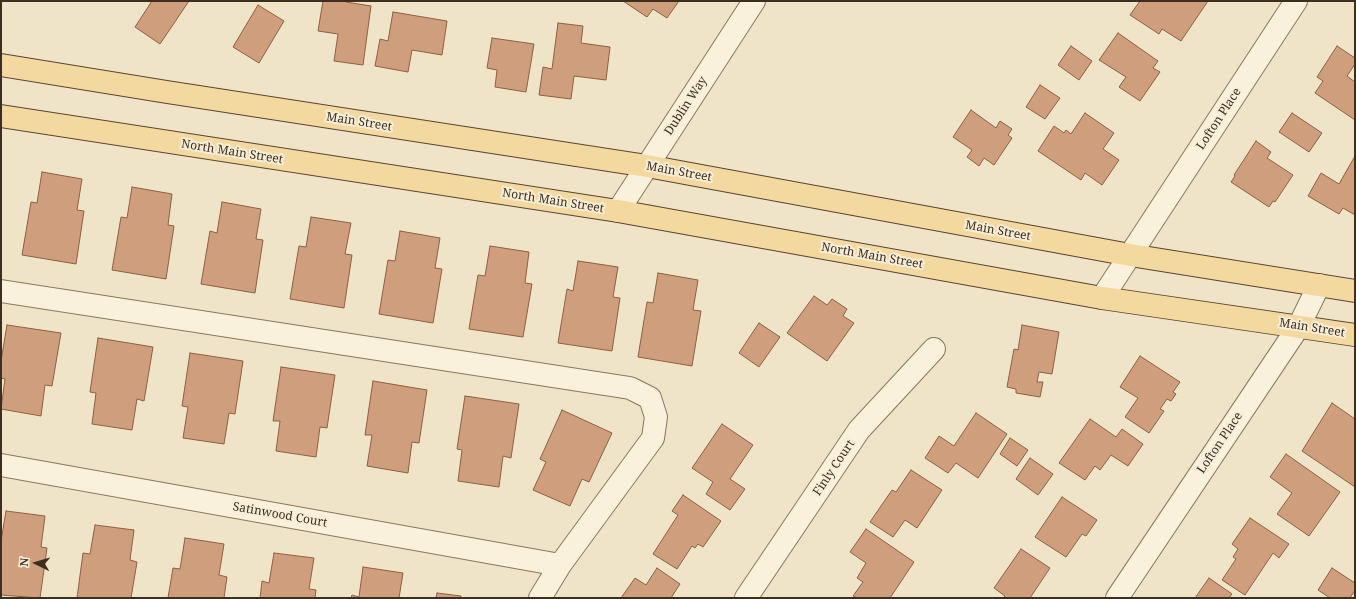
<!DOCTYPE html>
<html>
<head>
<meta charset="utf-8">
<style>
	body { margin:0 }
	#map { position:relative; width:1356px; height:599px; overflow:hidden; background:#f0e4c8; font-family:"Noto Serif",serif }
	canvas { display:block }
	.frame { position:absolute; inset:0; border:2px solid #3d2e20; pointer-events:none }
	.north { position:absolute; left:16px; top:543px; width:40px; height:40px; -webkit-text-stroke:3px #f7eed8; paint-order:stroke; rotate:275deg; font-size:11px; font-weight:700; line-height:16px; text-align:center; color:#3d2e20 }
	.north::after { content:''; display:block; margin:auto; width:14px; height:18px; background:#3d2e20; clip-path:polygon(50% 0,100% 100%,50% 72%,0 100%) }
</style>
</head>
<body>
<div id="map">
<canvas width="1356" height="599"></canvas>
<div class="frame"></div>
<div class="north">N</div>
</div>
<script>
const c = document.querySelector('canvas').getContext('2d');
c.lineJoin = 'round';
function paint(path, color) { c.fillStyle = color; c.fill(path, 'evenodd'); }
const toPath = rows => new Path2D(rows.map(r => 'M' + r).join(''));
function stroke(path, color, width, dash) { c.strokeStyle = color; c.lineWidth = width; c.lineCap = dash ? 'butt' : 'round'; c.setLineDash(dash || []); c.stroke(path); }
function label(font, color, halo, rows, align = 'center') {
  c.font = font + ' "Noto Serif",serif'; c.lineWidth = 4; c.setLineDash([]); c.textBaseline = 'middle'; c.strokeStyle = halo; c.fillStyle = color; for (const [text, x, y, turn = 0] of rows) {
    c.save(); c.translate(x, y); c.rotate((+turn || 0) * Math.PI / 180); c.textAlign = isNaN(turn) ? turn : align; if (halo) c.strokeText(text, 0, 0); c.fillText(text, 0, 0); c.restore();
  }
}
const building = toPath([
	[152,1,189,1,160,44,135,27,152,1],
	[323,1,346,1,346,2,371,6,363,65,334,61,338,34,318,31,323,1],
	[623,1,679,1,667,18,653,9,647,17,623,1],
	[1140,1,1208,1,1181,41,1162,29,1159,34,1130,15,1140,1],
	[258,5,284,21,259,63,233,47,258,5],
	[393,12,447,21,442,55,412,50,408,72,375,66,380,39,388,41,393,12],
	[558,23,583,26,581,43,610,47,606,80,574,76,571,99,539,95,543,67,552,69,558,23],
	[1118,33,1158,61,1153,68,1160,72,1140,101,1119,87,1126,77,1099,60,1118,33],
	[492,38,534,44,526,92,495,87,497,70,487,68,492,38],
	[1071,46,1092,61,1079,80,1058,65,1071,46],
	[1337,46,1355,58,1355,64,1347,76,1355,82,1355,120,1315,93,1323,81,1317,77,1337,46],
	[1040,85,1060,98,1045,119,1026,107,1040,85],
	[971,110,996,128,1000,121,1012,129,1008,135,1012,138,994,165,984,158,979,166,967,157,972,150,953,137,971,110],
	[1085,113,1114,133,1103,149,1119,160,1102,185,1085,173,1081,180,1038,151,1054,126,1064,133,1066,130,1071,134,1085,113],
	[1292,113,1322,133,1309,152,1279,132,1292,113],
	[1256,141,1271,152,1267,158,1293,175,1275,202,1273,201,1269,207,1231,182,1235,176,1234,175,1256,141],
	[1355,156,1355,215,1343,208,1339,214,1308,196,1321,173,1339,184,1355,156],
	[42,172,82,179,77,210,84,211,76,264,22,255,31,202,37,203,42,172],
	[132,187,172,194,168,225,174,226,166,279,112,270,121,217,127,218,132,187],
	[222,202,261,209,256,239,263,240,255,293,201,284,210,231,217,233,222,202],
	[311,217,351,223,345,254,352,255,344,308,290,299,299,246,306,247,311,217],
	[400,231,440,238,435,268,442,269,433,323,379,314,388,260,395,261,400,231],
	[490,246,529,252,525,283,532,284,523,337,469,329,478,275,485,276,490,246],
	[578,261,618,267,613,297,620,298,612,351,558,343,567,289,573,291,578,261],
	[658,273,698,280,693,310,701,311,692,366,638,357,647,302,653,303,658,273],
	[814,296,827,305,832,299,847,309,843,316,854,323,827,361,787,333,814,296],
	[759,323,780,337,759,367,739,353,759,323],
	[7,325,61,333,52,386,45,385,41,416,1,409,5,379,1,378,1,361,7,325],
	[1022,325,1059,332,1052,374,1039,372,1037,382,1043,382,1040,397,1016,393,1016,389,1007,387,1014,349,1018,350,1022,325],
	[98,338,153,347,144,401,137,399,132,430,92,424,96,393,90,392,98,338],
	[190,353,243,361,235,414,229,413,224,444,183,438,188,407,182,406,190,353],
	[1140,356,1180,382,1173,392,1176,394,1171,401,1167,399,1160,409,1164,411,1149,433,1125,417,1138,398,1120,387,1140,356],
	[281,367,335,375,327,428,320,427,316,457,276,451,280,421,273,421,281,367],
	[373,381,427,390,419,443,412,442,408,473,367,466,372,435,365,435,373,381],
	[465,396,519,404,511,458,503,456,499,487,458,481,462,450,457,449,465,396],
	[1332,403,1355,419,1355,487,1302,451,1332,403],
	[562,410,612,433,589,482,582,479,570,506,533,490,546,462,540,459,562,410],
	[976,413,1007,434,978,478,956,463,948,473,925,458,939,436,954,446,976,413],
	[1090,419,1116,437,1122,429,1143,444,1128,466,1111,455,1100,470,1095,466,1085,480,1059,463,1090,419],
	[722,424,753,445,730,479,745,489,730,510,706,494,713,482,692,468,722,424],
	[1010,438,1028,450,1017,466,1000,454,1010,438],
	[1286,454,1340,492,1309,536,1277,514,1292,493,1270,477,1286,454],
	[1030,458,1053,474,1038,495,1016,479,1030,458],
	[911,470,942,490,917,528,905,520,893,537,870,522,892,490,896,492,911,470],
	[683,495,721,521,703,547,698,544,695,548,692,546,677,569,653,554,678,515,672,511,683,495],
	[1062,497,1097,520,1086,536,1082,534,1066,557,1035,537,1062,497],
	[6,511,45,516,41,547,47,548,40,598,1,595,1,541,6,511],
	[1250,518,1289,544,1279,558,1273,553,1245,595,1222,580,1236,559,1233,557,1238,549,1232,544,1250,518],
	[95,525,134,530,130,560,137,562,131,598,77,598,83,553,90,554,95,525],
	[866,529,914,562,890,598,857,598,853,596,863,582,857,578,866,563,850,552,866,529],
	[185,538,224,544,219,575,227,577,224,598,168,598,173,568,180,569,185,538],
	[1021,549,1050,568,1030,598,1004,598,1005,596,994,588,1021,549],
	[274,553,314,558,309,589,316,590,315,598,260,598,262,581,269,583,274,553],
	[363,567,403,573,399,598,351,598,352,595,359,597,363,567],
	[657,568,680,584,671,598,621,598,635,578,646,585,657,568],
	[1332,568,1355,583,1355,590,1350,598,1330,598,1318,590,1332,568],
	[1209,578,1232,594,1229,598,1195,598,1209,578],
	[437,593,461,596,461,598,436,598,437,593]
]);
paint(building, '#cf9f7d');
stroke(building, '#8d5f41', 1);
const minor = toPath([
	[618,211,754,1],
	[1,291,630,388,650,398,656,417,653,438,560,565,540,598],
	[1102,298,1296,1],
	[1,465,560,565],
	[746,598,859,430,934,349],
	[1117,598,1299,326,1319,285]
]);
const major = toPath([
	[1,65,167,92,647,166,1130,255,1355,291],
	[1,116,618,211,1102,298,1355,335]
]);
stroke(minor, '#8d765c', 24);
stroke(major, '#5b4430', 24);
stroke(minor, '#faf1dc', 22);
stroke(major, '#f3d9a0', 22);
label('12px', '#3d2e20', '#f7eed8', [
	["Dublin Way",686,106,-57],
	["Lofton Place",1219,119,-57],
	["Main Street",359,122,9],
	["North Main Street",232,152,9],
	["Main Street",679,172,10],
	["North Main Street",553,201,9],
	["Main Street",998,231,10],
	["North Main Street",872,256,10],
	["Main Street",1312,328,9],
	["Lofton Place",1220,443,-56],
	["Finly Court",834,468,-56],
	["Satinwood Court",280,515,10]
]);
</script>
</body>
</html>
